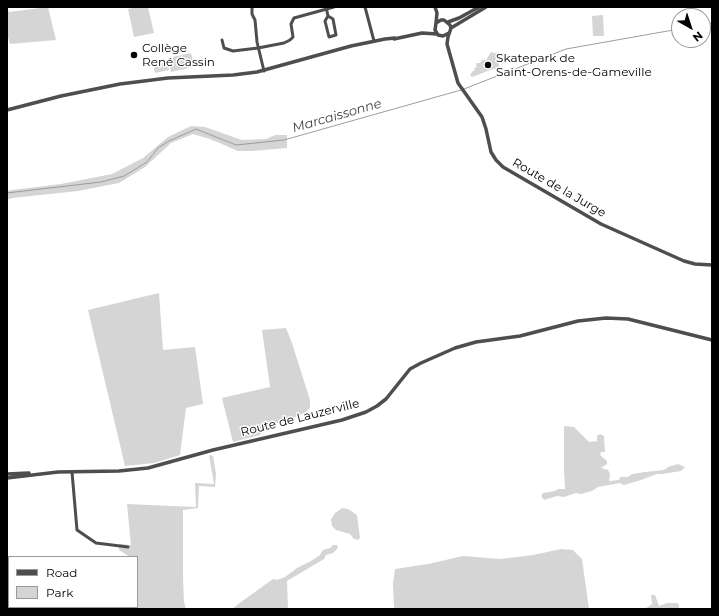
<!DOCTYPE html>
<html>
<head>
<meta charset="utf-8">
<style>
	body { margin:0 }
	#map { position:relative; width:719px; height:616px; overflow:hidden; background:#fff; font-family:Montserrat,sans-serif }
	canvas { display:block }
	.frame { position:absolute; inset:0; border:8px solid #000; pointer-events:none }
	.legend { position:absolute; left:8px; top:556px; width:130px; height:52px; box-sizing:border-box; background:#fff; border:1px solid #999; margin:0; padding:5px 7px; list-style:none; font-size:12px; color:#000 }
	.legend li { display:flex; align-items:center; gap:8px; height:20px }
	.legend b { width:20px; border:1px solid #999 }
	.north { position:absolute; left:671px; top:8px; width:40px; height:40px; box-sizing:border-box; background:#fff; border:1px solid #999; border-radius:50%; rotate:141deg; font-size:11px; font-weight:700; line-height:16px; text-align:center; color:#000 }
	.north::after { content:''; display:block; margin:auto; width:14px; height:18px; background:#000; clip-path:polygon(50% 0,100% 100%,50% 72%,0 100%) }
</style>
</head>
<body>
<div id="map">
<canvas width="719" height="616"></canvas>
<div class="frame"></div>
<ul class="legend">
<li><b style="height:5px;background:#4e4e4e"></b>Road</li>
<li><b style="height:11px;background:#d5d5d5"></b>Park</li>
</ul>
<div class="north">N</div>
</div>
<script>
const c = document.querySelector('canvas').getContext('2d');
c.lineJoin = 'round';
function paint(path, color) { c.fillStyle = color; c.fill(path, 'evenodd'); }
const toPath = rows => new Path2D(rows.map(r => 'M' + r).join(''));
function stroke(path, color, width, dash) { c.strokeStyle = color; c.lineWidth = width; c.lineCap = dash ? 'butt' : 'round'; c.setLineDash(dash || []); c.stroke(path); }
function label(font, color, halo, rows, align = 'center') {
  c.font = font + ' Montserrat,sans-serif'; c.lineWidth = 3; c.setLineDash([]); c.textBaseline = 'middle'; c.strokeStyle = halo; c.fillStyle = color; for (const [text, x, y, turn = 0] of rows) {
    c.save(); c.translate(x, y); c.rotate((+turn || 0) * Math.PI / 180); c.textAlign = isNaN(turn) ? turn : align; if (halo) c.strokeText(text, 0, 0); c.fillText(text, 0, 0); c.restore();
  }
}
paint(toPath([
	[7,7,9,12,48,7,56,40,10,44,7,34],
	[137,7,148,7,154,33,134,37,128,9],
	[603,15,604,36,593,36,592,16],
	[491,52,499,54,500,59,499,60,499,68,493,69,472,77,470,75,473,71,475,71,474,69,477,66,476,64,477,63,480,63,482,60,486,60],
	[191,53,194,67,171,72,168,58],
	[168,62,169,70,155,73,153,65],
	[191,126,205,127,242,140,266,139,275,135,287,135,287,148,252,151,238,151,210,139,193,134,171,143,145,167,119,183,78,191,12,198,7,200,7,191,12,190,61,184,112,174,143,158,168,137],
	[159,293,163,350,195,347,203,404,186,408,180,455,154,463,125,466,88,310],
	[286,328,292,343,310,400,310,408,306,412,298,416,266,427,262,432,260,435,233,442,222,398,270,387,262,330],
	[564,426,574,427,589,442,597,441,597,436,600,434,604,436,605,452,601,452,600,455,607,461,607,464,601,468,608,470,610,474,609,481,619,480,620,477,628,477,632,474,645,472,664,470,668,467,678,464,685,467,681,471,662,474,657,474,641,480,624,485,620,483,598,487,592,491,581,494,576,493,564,497,557,496,544,500,541,496,543,493,555,491,558,489,565,489,564,469],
	[209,455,213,456,216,474,215,487,199,486,198,508,183,510,183,578,184,602,186,609,137,609,137,557,130,557,119,550,119,544,131,545,127,504,196,507,195,483,214,484],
	[342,508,348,509,357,515,360,538,358,540,354,539,350,534,336,530,332,526,331,519,335,513],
	[333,545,337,545,338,548,333,553,326,555,324,559,287,581,288,609,232,609,241,602,273,579,277,580,285,577,297,568,311,561,320,555,323,550,330,548],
	[561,549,573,550,582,559,589,609,395,609,394,607,393,584,395,569,428,564,463,556,501,559,533,555],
	[651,595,655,595,659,606,667,603,677,603,679,605,679,609,645,609,652,604]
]), '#d5d5d5');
stroke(toPath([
	[703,25,712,23],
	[464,89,566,49,679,29],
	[7,193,101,182,124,176,147,162,158,148,169,141,196,129,236,145,284,140,461,90]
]), '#9c9c9c', 1);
stroke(toPath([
	[252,7,252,14,255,20,257,42,264,71],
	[326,7,328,16,325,21,329,37,336,35,333,19,328,16],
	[365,7,374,41],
	[222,40,224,48,233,51,258,48,284,43,290,40,293,37,291,24,294,18,334,7],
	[72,472,77,530,96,543,128,547]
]), '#4e4e4e', 3);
stroke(toPath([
	[435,7,437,13,436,23],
	[448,22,459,18,479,7],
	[451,28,486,7],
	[449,33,443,36,438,35,435,30,436,23,441,20,444,20,450,25,451,28,448,37,447,44,458,83,482,117,486,129,491,152,496,160,503,167,601,224,684,261,695,264,712,265],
	[394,39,422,33,437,34],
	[7,110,61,96,120,84,168,78,233,75,257,72,351,46,385,39,395,38],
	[7,474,29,473],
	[7,478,58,472,119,471,148,468,213,450,342,420,366,412,377,406,386,399,410,369,421,363,455,348,476,342,520,336,578,321,606,318,628,319,712,340]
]), '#4e4e4e', 3.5);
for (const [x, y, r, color] of [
	[134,55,4,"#000"],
	[488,65,4,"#000"]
]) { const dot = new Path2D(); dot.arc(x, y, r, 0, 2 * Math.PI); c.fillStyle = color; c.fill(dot); stroke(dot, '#fff', 1.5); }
label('12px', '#000', '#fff', [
	["Collège",142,48],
	["René Cassin",142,62],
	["Skatepark de",496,58],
	["Saint-Orens-de-Gameville",496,72]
], 'left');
label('12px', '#000', '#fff', [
	["Route de la Jurge",559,188,30],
	["Route de Lauzerville",300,418,-14]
]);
label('italic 13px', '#3d3d3d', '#fff', [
	["Marcaissonne",337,116,-16]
]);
</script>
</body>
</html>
